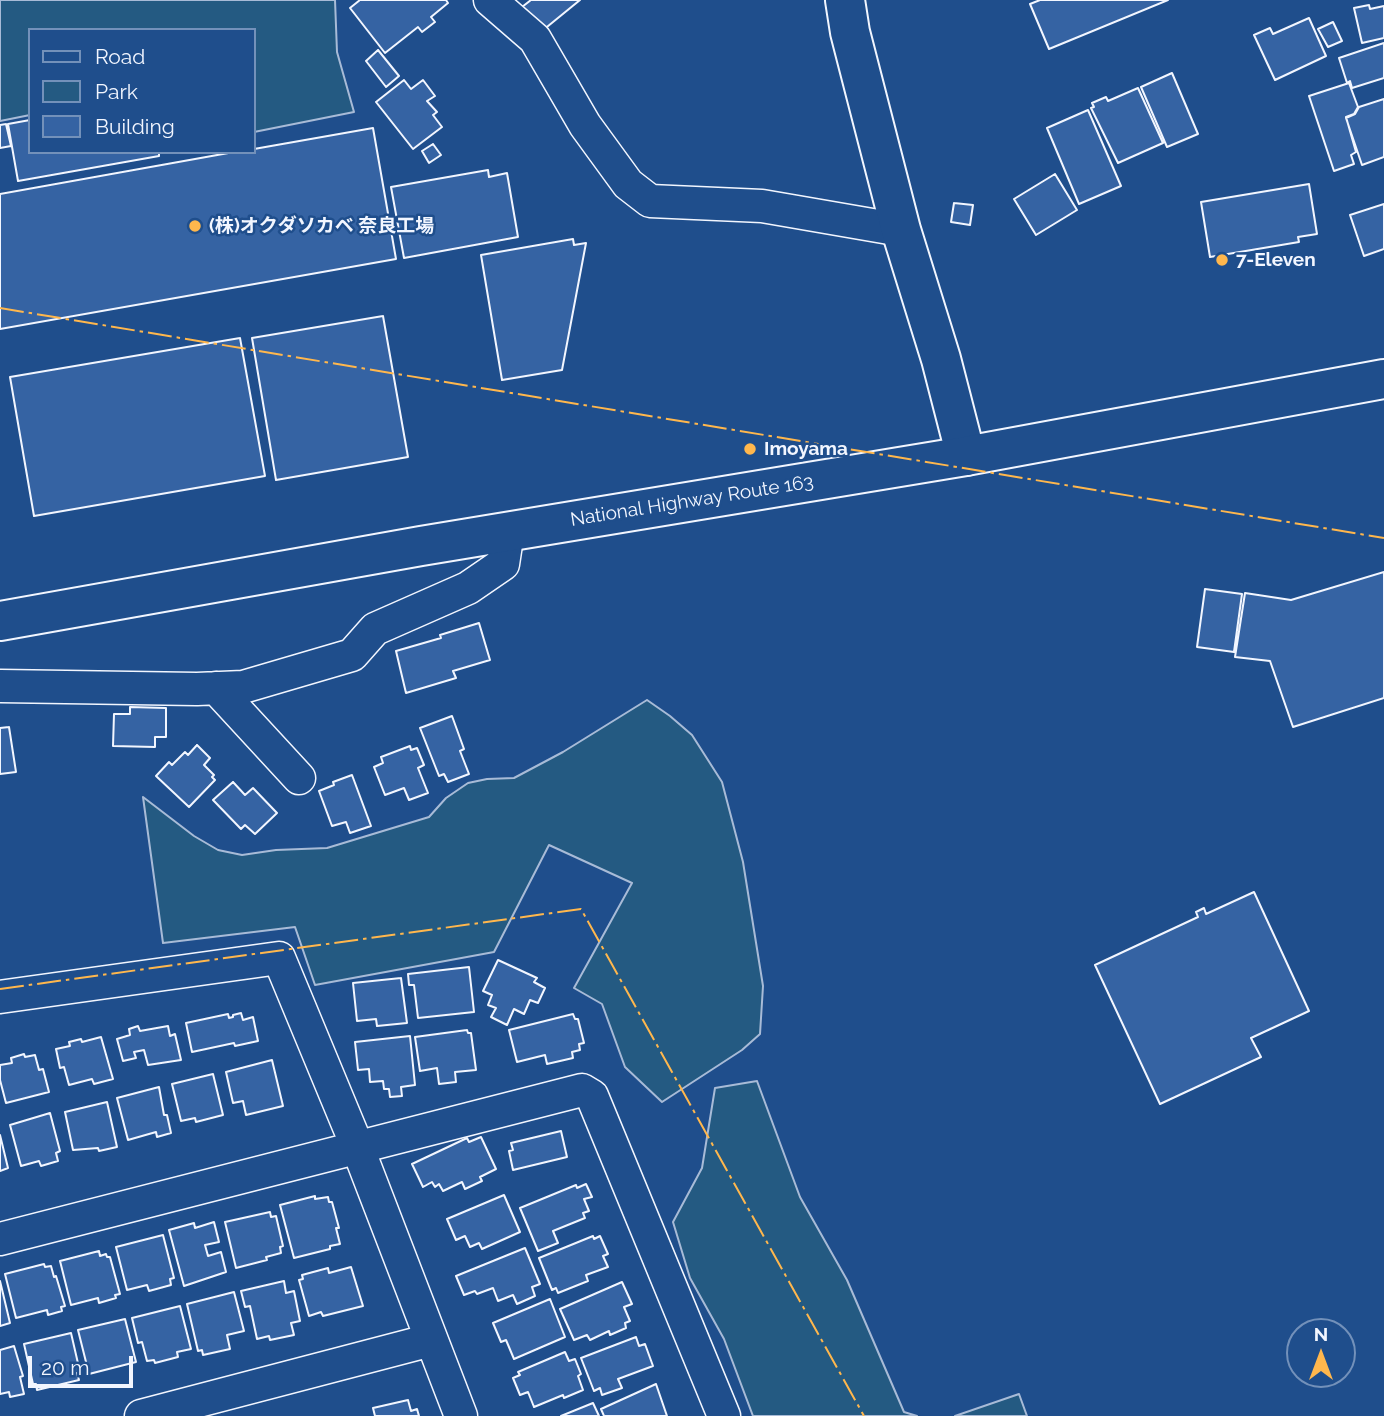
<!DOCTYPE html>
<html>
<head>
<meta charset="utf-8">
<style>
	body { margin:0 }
	#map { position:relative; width:1384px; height:1416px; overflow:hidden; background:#1f4e8c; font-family:Raleway,sans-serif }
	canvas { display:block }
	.legend { position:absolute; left:28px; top:28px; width:228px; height:126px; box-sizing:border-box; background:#1f4e8c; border:2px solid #7391ba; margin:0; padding:9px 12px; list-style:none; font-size:21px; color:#f2f6ff }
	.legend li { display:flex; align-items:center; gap:14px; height:35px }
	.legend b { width:35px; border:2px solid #7391ba }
	.north { position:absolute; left:1286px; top:1318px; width:70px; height:70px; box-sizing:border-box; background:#1f4e8c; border:2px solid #7391ba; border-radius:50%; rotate:0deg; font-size:19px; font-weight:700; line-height:28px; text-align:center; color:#f2f6ff }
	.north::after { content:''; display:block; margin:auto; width:24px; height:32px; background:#ffb74d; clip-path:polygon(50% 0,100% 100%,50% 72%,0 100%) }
	.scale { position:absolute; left:28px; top:1356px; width:105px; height:32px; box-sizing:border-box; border:4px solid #f2f6ff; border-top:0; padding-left:9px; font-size:21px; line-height:24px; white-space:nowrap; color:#f2f6ff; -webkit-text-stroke:5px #1f4e8c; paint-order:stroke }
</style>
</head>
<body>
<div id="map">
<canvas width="1384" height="1416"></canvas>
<ul class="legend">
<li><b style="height:9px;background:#1f4e8c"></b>Road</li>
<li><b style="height:19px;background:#245a82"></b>Park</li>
<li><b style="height:19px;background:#3563a3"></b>Building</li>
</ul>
<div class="north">N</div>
<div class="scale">20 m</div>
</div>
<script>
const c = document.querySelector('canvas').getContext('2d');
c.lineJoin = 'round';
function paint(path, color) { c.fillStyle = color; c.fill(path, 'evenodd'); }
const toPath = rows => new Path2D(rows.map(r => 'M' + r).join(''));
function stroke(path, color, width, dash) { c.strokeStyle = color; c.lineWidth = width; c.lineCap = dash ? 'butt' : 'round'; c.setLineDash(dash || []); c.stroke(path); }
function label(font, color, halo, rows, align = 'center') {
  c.font = font + ' Raleway,"Noto Sans JP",sans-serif'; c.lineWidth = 5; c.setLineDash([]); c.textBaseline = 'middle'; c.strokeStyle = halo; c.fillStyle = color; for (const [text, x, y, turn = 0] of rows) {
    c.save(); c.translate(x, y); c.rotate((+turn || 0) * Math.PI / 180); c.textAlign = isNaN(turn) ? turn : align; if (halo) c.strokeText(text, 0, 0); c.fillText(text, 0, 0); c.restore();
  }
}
const green = toPath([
	[0,0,335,0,337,52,354,112,254,132,254,30,30,30,30,115,0,121,0,0],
	[647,700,670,716,692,735,722,782,743,862,763,986,760,1034,742,1050,662,1102,625,1067,602,1004,574,988,632,883,549,845,494,952,315,985,295,927,163,943,143,797,194,836,218,850,242,855,276,850,327,848,429,817,446,798,468,783,487,779,514,778,563,752,647,700],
	[757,1081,800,1197,847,1280,904,1412,917,1416,753,1416,724,1339,690,1278,673,1222,702,1168,715,1088,757,1081],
	[1019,1394,1027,1416,955,1416,1019,1394]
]);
paint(green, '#245a82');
stroke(green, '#a8bbd7', 2);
const building = toPath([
	[360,0,446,0,448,3,431,17,435,22,422,32,418,27,385,53,350,8,360,0],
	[531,0,580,0,542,31,522,7,531,0],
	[1040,0,1168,0,1049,49,1030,4,1040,0],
	[1369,5,1370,9,1384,6,1384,38,1362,43,1354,8,1369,5],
	[1309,18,1326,56,1275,80,1254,35,1270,28,1273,34,1309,18],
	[1333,22,1342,41,1328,47,1318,29,1333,22],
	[1384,43,1384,78,1352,88,1350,81,1347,83,1339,58,1384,43],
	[378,50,399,76,386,87,366,61,378,50],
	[1172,73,1198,134,1167,147,1141,87,1172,73],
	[404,80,411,89,423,80,435,96,427,101,437,112,433,115,442,127,413,149,376,102,404,80],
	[1349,83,1358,107,1354,114,1346,117,1356,152,1351,155,1354,164,1334,171,1309,96,1349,83],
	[1138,88,1163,143,1118,163,1091,108,1094,107,1092,103,1106,97,1108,101,1138,88],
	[1384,99,1384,157,1362,165,1346,118,1355,114,1359,107,1384,99],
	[1088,110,1121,186,1079,204,1047,128,1088,110],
	[30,120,30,152,159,152,159,156,18,181,8,124,30,120],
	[6,124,11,146,0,148,0,125,6,124],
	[373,128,396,259,0,329,0,194,234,152,254,152,254,149,373,128],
	[433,144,441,155,429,163,422,151,433,144],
	[488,170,489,177,507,173,518,237,404,258,391,187,488,170],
	[1055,174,1077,210,1036,235,1014,199,1055,174],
	[1309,184,1317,234,1298,237,1299,242,1210,257,1201,202,1309,184],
	[954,203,973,205,970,225,951,222,954,203],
	[1384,204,1384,249,1364,256,1350,215,1384,204],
	[573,239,574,245,586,243,562,370,502,380,481,255,573,239],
	[383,316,408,457,276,480,252,338,383,316],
	[240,338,265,476,34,516,10,377,240,338],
	[1384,572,1384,698,1293,727,1270,661,1235,657,1245,593,1291,600,1384,572],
	[1205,589,1242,594,1234,652,1197,647,1205,589],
	[479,623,490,660,453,671,456,678,406,693,396,651,441,638,440,635,479,623],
	[130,707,166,708,166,737,155,737,155,747,113,746,114,714,130,714,130,707],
	[452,716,464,749,460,751,469,774,448,782,444,774,439,776,420,728,452,716],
	[9,727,16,772,0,774,0,728,9,727],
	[197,745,210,758,204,765,214,775,212,777,215,780,189,807,156,776,169,762,172,765,185,752,188,755,197,745],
	[410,746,411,750,417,748,424,765,418,768,428,793,409,800,404,788,385,795,374,767,383,763,381,757,410,746],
	[352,775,371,826,350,833,346,822,332,826,319,791,334,785,333,782,352,775],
	[233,782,245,795,253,788,277,813,255,834,245,825,241,829,213,800,233,782],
	[1254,892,1309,1011,1251,1038,1261,1057,1160,1104,1095,965,1198,917,1196,912,1204,908,1206,914,1254,892],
	[498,960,537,978,534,982,545,988,538,1003,530,1000,524,1014,514,1009,507,1025,491,1017,496,1008,488,1005,492,995,483,991,498,960],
	[469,967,474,1012,418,1018,414,985,409,985,408,974,469,967],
	[401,978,407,1023,377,1026,376,1019,357,1021,353,983,401,978],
	[241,1013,243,1020,253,1017,258,1041,235,1046,234,1043,192,1052,186,1023,228,1014,229,1018,233,1017,233,1015,241,1013],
	[573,1014,575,1019,578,1019,584,1043,579,1044,580,1050,572,1052,573,1058,547,1064,545,1055,517,1062,509,1030,573,1014],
	[138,1026,140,1031,168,1026,170,1036,175,1034,181,1060,148,1065,144,1050,134,1052,136,1058,123,1061,117,1039,130,1035,129,1029,138,1026],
	[467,1030,468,1033,471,1033,476,1070,455,1072,456,1082,439,1084,437,1068,420,1071,415,1037,467,1030],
	[410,1036,415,1085,401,1087,402,1096,390,1097,389,1089,384,1089,383,1081,370,1082,369,1069,358,1070,355,1042,410,1036],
	[101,1037,113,1079,94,1084,92,1079,69,1085,64,1067,60,1068,56,1049,70,1046,69,1042,81,1039,82,1042,101,1037],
	[24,1054,25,1057,35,1055,39,1070,43,1069,49,1092,6,1103,0,1080,0,1065,12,1063,11,1058,24,1054],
	[272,1060,283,1106,246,1115,243,1101,233,1103,226,1072,272,1060],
	[213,1074,223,1115,196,1122,195,1118,181,1121,172,1084,213,1074],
	[159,1087,164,1115,167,1115,171,1133,157,1137,156,1132,128,1140,117,1098,159,1087],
	[107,1102,117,1147,99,1151,98,1148,73,1150,65,1112,107,1102],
	[50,1113,60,1151,56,1153,58,1161,41,1166,39,1161,21,1166,10,1125,50,1113],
	[561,1131,567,1157,513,1170,509,1151,513,1150,511,1143,561,1131],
	[0,1135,8,1168,0,1171,0,1135],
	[481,1137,496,1169,480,1177,482,1181,465,1189,462,1182,443,1191,439,1184,435,1187,432,1182,423,1187,412,1164,467,1138,469,1142,481,1137],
	[586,1184,592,1197,584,1199,589,1211,583,1213,585,1218,553,1231,558,1243,538,1251,520,1208,576,1185,577,1188,586,1184],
	[504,1195,520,1232,482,1249,479,1243,470,1247,465,1236,456,1240,447,1219,504,1195],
	[315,1196,315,1199,328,1197,329,1202,332,1202,339,1228,336,1228,340,1244,330,1246,330,1249,294,1258,280,1205,315,1196],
	[270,1212,271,1217,276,1216,283,1246,280,1247,281,1253,266,1257,267,1260,236,1268,225,1222,270,1212],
	[214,1222,219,1242,205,1245,208,1256,221,1252,226,1272,184,1286,169,1230,194,1223,195,1228,214,1222],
	[163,1235,174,1278,170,1279,171,1285,149,1291,147,1285,127,1290,116,1247,163,1235],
	[593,1236,594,1239,600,1236,608,1254,603,1256,608,1267,586,1275,588,1281,558,1293,556,1288,552,1290,539,1258,593,1236],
	[525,1248,540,1284,532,1287,535,1296,517,1304,513,1295,498,1301,493,1288,477,1294,475,1291,464,1295,456,1276,525,1248],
	[99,1251,100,1256,106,1254,107,1257,110,1257,120,1294,115,1295,116,1298,99,1303,98,1298,71,1305,60,1261,99,1251],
	[44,1264,45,1267,51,1266,54,1277,56,1276,65,1306,61,1307,62,1311,48,1315,47,1310,16,1318,5,1274,44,1264],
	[351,1267,363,1306,323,1316,321,1312,309,1316,299,1280,303,1279,302,1275,328,1268,329,1273,351,1267],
	[0,1281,10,1323,0,1326,0,1281],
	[284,1281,286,1293,294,1291,300,1321,291,1323,294,1335,270,1340,269,1336,257,1339,250,1306,245,1307,241,1291,284,1281],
	[622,1282,632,1304,624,1307,630,1321,625,1323,626,1328,610,1335,609,1331,590,1340,587,1335,574,1340,560,1309,622,1282],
	[234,1292,244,1331,227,1335,230,1349,203,1355,202,1350,198,1351,187,1304,234,1292],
	[550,1299,565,1337,514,1359,506,1340,501,1342,493,1323,550,1299],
	[180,1306,191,1349,177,1352,178,1357,155,1363,154,1360,147,1361,142,1342,138,1343,132,1318,180,1306],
	[125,1319,136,1362,89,1374,78,1330,125,1319],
	[71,1333,80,1372,77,1373,79,1380,37,1390,36,1384,33,1384,24,1344,71,1333],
	[636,1337,639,1346,645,1344,653,1366,618,1379,622,1388,602,1395,600,1388,594,1391,581,1358,636,1337],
	[14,1346,23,1376,20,1377,24,1394,10,1397,9,1392,0,1394,0,1350,14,1346],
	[565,1352,569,1361,575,1359,581,1374,578,1376,583,1390,564,1398,563,1395,534,1407,528,1392,520,1395,513,1378,520,1375,518,1372,565,1352],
	[656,1384,667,1416,604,1416,601,1409,656,1384],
	[408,1400,411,1411,417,1409,419,1416,375,1416,373,1408,408,1400],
	[593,1403,599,1416,561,1416,593,1403]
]);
paint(building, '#3563a3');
stroke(building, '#f2f6ff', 2);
const street = toPath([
	[490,0,535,39,585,125,628,184,650,201,762,206,901,230],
	[0,686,197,689,243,687,352,655,375,629,468,588,503,564,508,531],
	[216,688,299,778],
	[0,997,279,958,357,1146,461,1416],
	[0,1239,582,1090,592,1096,724,1416],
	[141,1416,431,1340]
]);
const secondary = toPath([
	[845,0,850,32,901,230,941,359,966,456]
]);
const highway = toPath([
	[0,621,421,546,966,456,1384,379]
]);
stroke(street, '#f2f6ff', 35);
stroke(secondary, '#f2f6ff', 42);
stroke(highway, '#f2f6ff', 42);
stroke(street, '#1f4e8c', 32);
stroke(secondary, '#1f4e8c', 38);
stroke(highway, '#1f4e8c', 38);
stroke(toPath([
	[0,308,1384,538],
	[0,989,581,909,864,1416]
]), '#ffb74d', 2, [24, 5, 3.5, 5]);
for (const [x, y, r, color] of [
	[195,226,7,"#ffb74d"],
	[1222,260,7,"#ffb74d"],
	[750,449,7,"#ffb74d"]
]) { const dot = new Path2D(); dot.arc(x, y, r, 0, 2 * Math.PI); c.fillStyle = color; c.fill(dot); stroke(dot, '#1f4e8c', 2.5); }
label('bold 19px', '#f2f6ff', '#1f4e8c', [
	["(株)オクダソカベ 奈良工場",209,226],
	["7-Eleven",1236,260],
	["Imoyama",764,449]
], 'left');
label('19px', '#f2f6ff', '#1f4e8c', [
	["National Highway Route 163",692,501,-9]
]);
</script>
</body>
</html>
